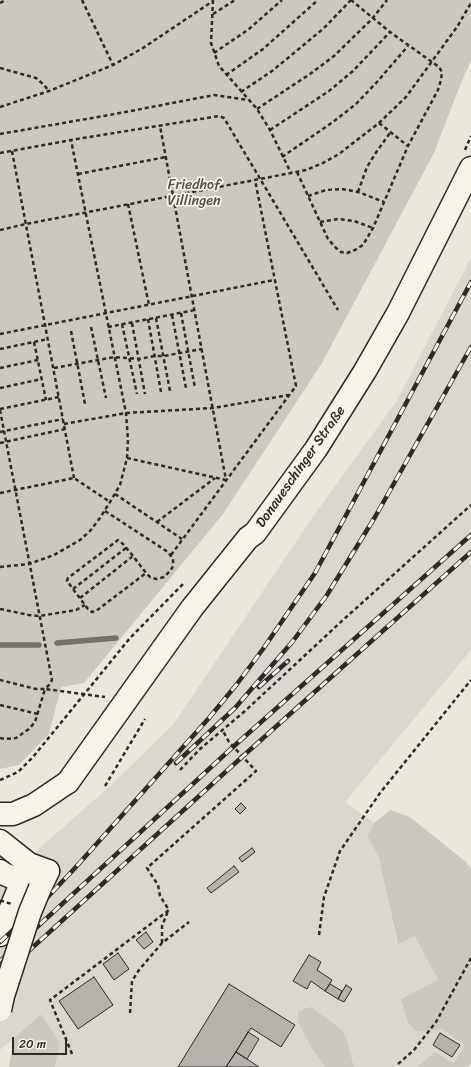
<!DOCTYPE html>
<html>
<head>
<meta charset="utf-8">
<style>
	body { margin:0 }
	#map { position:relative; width:471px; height:1067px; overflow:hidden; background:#ebe7dd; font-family:Sriracha,sans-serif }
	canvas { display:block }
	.scale { position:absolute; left:12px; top:1037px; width:55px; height:18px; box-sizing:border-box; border:2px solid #2b2b2b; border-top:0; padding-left:5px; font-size:12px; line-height:14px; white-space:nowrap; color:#2b2b2b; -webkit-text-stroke:3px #f7f3e8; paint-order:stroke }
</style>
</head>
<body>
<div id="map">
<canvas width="471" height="1067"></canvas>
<div class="scale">20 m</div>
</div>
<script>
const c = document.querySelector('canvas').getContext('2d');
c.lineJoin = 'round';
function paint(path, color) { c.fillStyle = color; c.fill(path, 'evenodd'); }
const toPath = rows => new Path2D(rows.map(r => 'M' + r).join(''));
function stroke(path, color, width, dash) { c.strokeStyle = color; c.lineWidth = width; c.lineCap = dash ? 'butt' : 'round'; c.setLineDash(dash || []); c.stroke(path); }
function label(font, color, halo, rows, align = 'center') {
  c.font = font + ' Sriracha,sans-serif'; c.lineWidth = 3.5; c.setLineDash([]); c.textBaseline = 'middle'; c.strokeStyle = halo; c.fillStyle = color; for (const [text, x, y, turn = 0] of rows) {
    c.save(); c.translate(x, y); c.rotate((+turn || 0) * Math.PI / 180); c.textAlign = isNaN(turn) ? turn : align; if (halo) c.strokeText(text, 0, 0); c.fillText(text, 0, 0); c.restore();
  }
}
paint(toPath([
	[471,258,471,650,345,802,374,823,367,837,378,855,397,943,415,935,438,980,402,999,416,1032,442,1029,465,1044,453,1063,435,1052,417,1067,354,1067,347,1040,311,1047,325,1067,55,1067,60,1043,41,1014,0,1050,0,883,109,787,173,725,314,515,396,402]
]), '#dbd7ce');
paint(toPath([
	[0,0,471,0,471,60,459,88,434,153,322,363,223,514,84,683,61,687,49,734,19,765,0,769],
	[390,810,410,817,466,862,471,869,471,1064,468,1067,417,1067,435,1052,453,1063,465,1045,442,1029,416,1032,408,1022,401,999,438,980,415,936,398,944,378,855,367,837,374,823],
	[311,1007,342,1030,347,1040,354,1067,325,1067,311,1047,298,1021,298,1011],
	[41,1014,60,1043,55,1067,9,1067,14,1038]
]), '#cbc8bf');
stroke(toPath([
	[57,643,116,638],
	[0,645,39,645]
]), '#72716c', 5.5);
const building = toPath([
	[241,803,246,808,240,814,235,809,241,803],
	[252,848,255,852,242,862,239,858,252,848],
	[234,866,239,872,211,893,207,888,234,866],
	[146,932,153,942,144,949,136,940,146,932],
	[118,953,129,969,114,980,103,964,118,953],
	[309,955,321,962,317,970,332,980,325,991,311,981,307,989,293,981,309,955],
	[94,977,113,1005,78,1029,59,1001,94,977],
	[229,984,295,1025,281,1047,251,1028,226,1067,178,1067,229,984],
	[330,984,342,991,338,999,325,991,330,984],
	[346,985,352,989,344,1002,338,999,346,985],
	[248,1032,259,1039,247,1059,236,1052,248,1032],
	[440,1033,460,1045,452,1057,433,1045,440,1033],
	[236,1052,247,1059,259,1067,226,1067,236,1052]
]);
paint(building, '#b5b2ab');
stroke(building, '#2b2b2b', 1);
const minor = toPath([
	[0,814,13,814,34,805,68,782],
	[0,841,29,864,48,871],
	[0,871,4,874,39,888]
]);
const major = toPath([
	[68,782,192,608,248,538,255,533,316,449,365,371,398,313,471,168],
	[40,888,48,871],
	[0,935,22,881]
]);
stroke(minor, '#2b2b2b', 25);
stroke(major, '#2b2b2b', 25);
stroke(toPath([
	[82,0,113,65],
	[213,0,211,43,219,66,257,109,270,130,291,173],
	[0,3,6,0],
	[213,14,235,0],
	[214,53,249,29,282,0],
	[0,68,36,78,44,85,49,91],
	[226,75,263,49,318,0],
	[241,92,272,71,300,48,324,28,351,0],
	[0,107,49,91,113,65,143,48,213,1],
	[257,109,310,74,334,56,372,19,387,0],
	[379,123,408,146],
	[270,130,329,91,353,71,390,32],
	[0,134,115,114,214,95,248,100],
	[465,150,471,136],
	[12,151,74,478],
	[0,153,71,140,219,116,224,118,338,310],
	[282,157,333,122,356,104,377,82,408,46],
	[297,172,328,239,336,248,341,252,347,253,355,250,363,245,373,228,408,146,438,90,441,80,442,72,439,67,390,32,351,0],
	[78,174,166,157],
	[358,192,367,167,377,151,390,133],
	[308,196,326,190,342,189,358,192,384,202],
	[128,204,149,305],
	[320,222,338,219,354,221,373,228],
	[0,230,26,224,291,173,306,170,323,163,339,154,379,123,406,97,457,27,471,3],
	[181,313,195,388],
	[172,315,186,388],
	[156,318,170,391],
	[148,319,161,392],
	[132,323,145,394],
	[122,324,137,394],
	[91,327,106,398],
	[108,327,195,310],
	[71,331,85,404],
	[0,334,274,280],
	[34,342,46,400],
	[0,349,48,339],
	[0,368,38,360],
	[54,368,114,357,139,359,155,356,164,356,202,349],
	[0,388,42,379],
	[0,409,59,397],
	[0,410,52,680,49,685,45,689,36,689,0,680],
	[64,424,126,413,213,408,289,395],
	[0,432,63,419],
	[0,443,65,429],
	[127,458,226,480,160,126],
	[0,493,74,478,110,502],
	[115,494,182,539],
	[105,511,168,552,173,559,173,566,171,570,164,577,156,579,150,577,146,573,133,556,123,544,118,540,68,578,67,581,88,609,92,612,96,611,146,573],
	[157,522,215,478],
	[171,555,296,386,255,180],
	[0,567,29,564,54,555,80,540,90,531,100,518,110,502,120,485,127,458,128,440,126,413,71,140],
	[73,589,126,548],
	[80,598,133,556],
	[0,609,29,615,39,616,76,610,85,605],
	[0,705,38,714],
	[0,738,5,739,16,738,29,729,35,722,45,689,105,697],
	[180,770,200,749,245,711,343,620,471,505],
	[0,780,18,772,33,757,130,638,184,583],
	[105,786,145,719],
	[319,935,324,897,340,851,380,793,471,680],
	[162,943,162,926,168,911],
	[130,1013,132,981,139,970,162,943,189,922],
	[72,1054,50,1000,169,910,160,896,158,885,147,868,256,771,229,742,223,731],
	[398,1064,414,1050,436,1022,471,958]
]), '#2b2b2b', 2.5, [4, 3]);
stroke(minor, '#f7f3e8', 22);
stroke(major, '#f7f3e8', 22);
const rail = toPath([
	[259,687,288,661],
	[176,763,235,708,293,641,327,595,375,517,471,347],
	[0,942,44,901,75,868,209,718,237,684,263,649,315,573,471,282],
	[0,961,233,747,471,535],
	[0,977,242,757,471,552]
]);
stroke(rail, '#2b2b2b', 4.5);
stroke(rail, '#f7f3e8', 3, [9]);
const majorBridge = toPath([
	[0,1010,3,996,30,912,40,888]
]);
stroke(majorBridge, '#2b2b2b', 25, []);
stroke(toPath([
	[0,901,2,901,12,904]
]), '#2b2b2b', 2.5, [4, 3]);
stroke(majorBridge, '#f7f3e8', 22);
label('14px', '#535250', '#f7f3e8', [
	["Friedhof",194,185],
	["Villingen",194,201]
]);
label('14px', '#2b2b2b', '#f7f3e8', [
	["Donaueschinger Straße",301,467,-55]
]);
</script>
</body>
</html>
